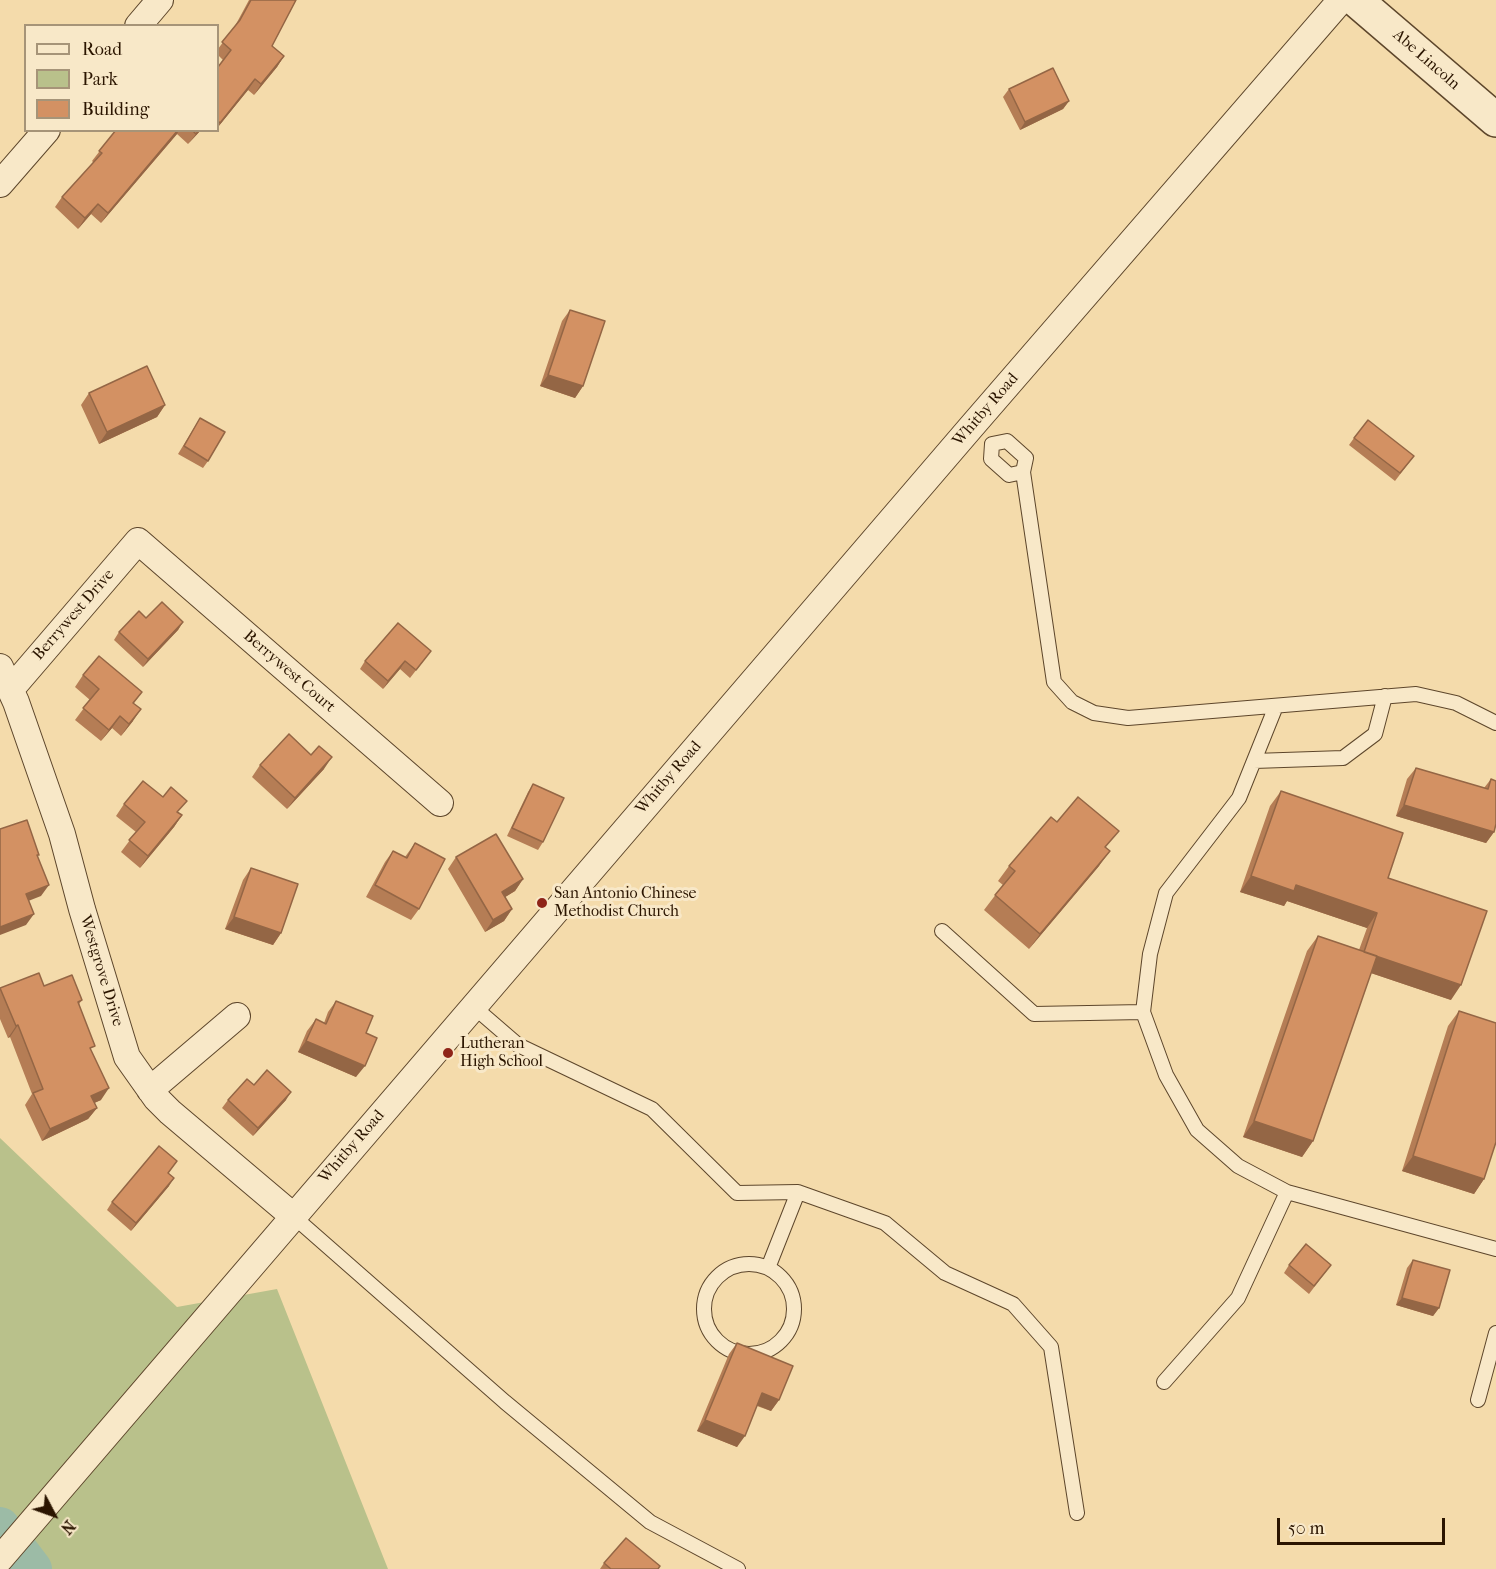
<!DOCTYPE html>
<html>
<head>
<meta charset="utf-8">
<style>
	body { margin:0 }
	#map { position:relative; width:1496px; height:1569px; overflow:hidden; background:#f4dbab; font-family:"IM FELL French Canon",serif }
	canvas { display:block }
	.legend { position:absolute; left:24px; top:24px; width:195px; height:108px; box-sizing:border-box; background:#f8e8c8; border:2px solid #a69478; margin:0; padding:8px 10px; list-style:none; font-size:18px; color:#2b1500 }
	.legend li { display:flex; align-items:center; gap:12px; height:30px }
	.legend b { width:30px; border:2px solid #a69478 }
	.north { position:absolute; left:24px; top:1485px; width:60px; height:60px; -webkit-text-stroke:4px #f8e8c8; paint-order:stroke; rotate:131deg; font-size:16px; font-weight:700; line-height:24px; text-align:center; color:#2b1500 }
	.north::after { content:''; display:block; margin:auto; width:21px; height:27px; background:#2b1500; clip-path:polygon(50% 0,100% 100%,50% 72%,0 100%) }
	.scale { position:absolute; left:1277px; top:1518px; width:168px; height:27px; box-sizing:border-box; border:3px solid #2b1500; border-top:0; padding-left:8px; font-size:18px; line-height:21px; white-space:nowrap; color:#2b1500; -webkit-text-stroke:4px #f8e8c8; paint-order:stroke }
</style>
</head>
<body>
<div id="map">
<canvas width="1496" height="1569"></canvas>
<ul class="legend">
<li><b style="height:8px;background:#f8e8c8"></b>Road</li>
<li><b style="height:16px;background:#b9c18b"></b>Park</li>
<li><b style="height:16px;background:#d39163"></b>Building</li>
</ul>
<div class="north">N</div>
<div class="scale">50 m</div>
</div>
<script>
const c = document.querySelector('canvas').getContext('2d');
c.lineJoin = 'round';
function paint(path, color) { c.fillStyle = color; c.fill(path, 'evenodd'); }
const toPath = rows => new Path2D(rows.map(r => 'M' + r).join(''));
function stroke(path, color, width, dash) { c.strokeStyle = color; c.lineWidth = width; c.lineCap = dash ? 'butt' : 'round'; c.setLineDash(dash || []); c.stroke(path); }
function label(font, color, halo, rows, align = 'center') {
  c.font = font + ' "IM FELL French Canon",serif'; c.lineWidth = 6; c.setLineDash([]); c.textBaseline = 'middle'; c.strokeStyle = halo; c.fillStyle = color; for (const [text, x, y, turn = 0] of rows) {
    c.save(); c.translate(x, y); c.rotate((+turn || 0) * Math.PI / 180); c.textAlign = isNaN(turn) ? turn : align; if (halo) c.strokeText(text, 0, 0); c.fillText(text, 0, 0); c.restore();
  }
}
paint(toPath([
	[0,1138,177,1307,277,1289,388,1569,0,1569]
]), '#b9c18b');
stroke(toPath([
	[0,1527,32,1569]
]), '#9cbba6', 40);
const service = toPath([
	[992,444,1007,441,1026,458,1023,472,1054,682,1072,702,1094,713,1128,718,1416,694,1456,703,1496,723],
	[992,444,991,459,1009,475,1023,472],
	[1254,761,1343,758,1375,734,1385,696],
	[942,931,1034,1014,1143,1012,1166,1075,1197,1130,1238,1166,1287,1192,1496,1249],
	[474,1007,518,1045,652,1109,737,1193,798,1192,885,1223,945,1273,1013,1304,1051,1347,1077,1513],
	[1143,1012,1150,954,1166,893,1239,798,1276,706],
	[293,1216,505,1402,650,1522,738,1569],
	'704 1309a45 45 0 1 1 90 0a45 45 0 1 1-90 0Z',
	[768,1268,798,1192],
	[1164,1382,1238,1298,1287,1192],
	[1478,1400,1496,1333]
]);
const minor = toPath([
	[138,26,160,0],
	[0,184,47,130],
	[0,667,16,702,62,834,82,909,127,1057,156,1098,170,1112,293,1216],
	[11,689,138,541,440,803],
	[150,1090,237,1016],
	[0,1559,972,426,1341,0]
]);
const tertiary = toPath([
	[1356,0,1496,120]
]);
stroke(service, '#5d462b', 16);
stroke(minor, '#5d462b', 28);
stroke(tertiary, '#5d462b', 36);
stroke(service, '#f8e8c8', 14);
stroke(minor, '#f8e8c8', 26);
stroke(tertiary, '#f8e8c8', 33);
paint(toPath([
	[249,0,296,0,272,46,284,56,277,67,254,95,248,90,218,127,218,67,223,60,218,55,218,49,235,26],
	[1009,89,1069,101,1063,109,1020,130,1003,97],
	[116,130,201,130,188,144,177,134,101,223,91,214,78,229,55,207,62,197,94,163,92,161],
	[570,310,583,386,575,398,540,386,562,321],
	[89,393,165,405,157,417,99,444,81,405],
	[200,418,208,461,203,468,178,454],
	[1354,438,1414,456,1395,481,1349,445],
	[146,618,183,622,178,630,143,667,114,640,119,632],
	[431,651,410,678,400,669,383,689,360,669,365,661],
	[83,675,142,692,134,703,133,721,121,736,112,728,101,741,75,720,90,700,75,687],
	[260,765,324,769,287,809,252,777],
	[1416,768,1484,788,1491,779,1494,832,1486,843,1396,816,1407,779],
	[533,784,543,842,538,850,507,836,528,792],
	[1281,791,1388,878,1451,1000,1371,973,1313,1141,1302,1157,1243,1137,1307,951,1318,936,1359,950,1367,928,1287,901,1284,906,1240,892,1270,806],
	[124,804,179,813,182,815,174,827,140,868,121,852,136,832,116,816],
	[1057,822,1107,848,1099,866,1029,949,984,910,1003,885,998,881,1009,866],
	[415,843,419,909,411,920,366,897,385,862,393,851,405,857],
	[456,857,523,879,515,891,505,897,512,909,504,921,485,932,448,869],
	[251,868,281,933,273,945,225,929,243,880],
	[44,986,82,1000,79,1004,91,1051,101,1100,94,1103,97,1108,88,1119,42,1141,25,1105,32,1094,10,1037,8,1038,0,1019,0,988],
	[336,1001,366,1033,356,1077,298,1052,307,1031,316,1019,324,1023,328,1012],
	[1459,1011,1484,1179,1474,1194,1402,1171,1448,1026],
	[254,1085,286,1100,253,1136,222,1108,228,1100],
	[168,1173,169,1186,131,1231,107,1210,112,1202],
	[1413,1260,1439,1308,1433,1316,1396,1305,1407,1268],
	[1289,1265,1331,1265,1309,1294,1284,1273],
	[737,1343,779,1400,771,1411,757,1406,737,1447,697,1431,729,1354],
	[604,1563,658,1569,600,1569]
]), '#b57d55');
paint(toPath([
	[284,56,277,67,254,95,261,84],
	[255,79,248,90,218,127,220,123],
	[1069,101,1063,109,1020,130,1025,122],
	[178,130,179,130,177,134,101,223,108,213],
	[199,130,201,130,188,144,196,134],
	[98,204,91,214,78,229,85,218],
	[548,375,583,386,575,398,540,386],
	[165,405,157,417,99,444,107,432],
	[183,622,178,630,143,667,148,659],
	[405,661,400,669,383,689,388,681],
	[141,709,133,721,121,736,129,724],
	[120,716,112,728,101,741,109,730],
	[332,757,324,769,287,809,295,798],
	[1404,805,1494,832,1486,843,1396,816],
	[182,815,174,827,140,868,148,856],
	[1110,851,1099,866,1029,949,1040,934],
	[1251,876,1296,885,1377,913,1367,928,1287,901,1284,906,1240,892],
	[523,879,515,891,494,904,502,892],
	[49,885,41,896,18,905,26,894],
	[512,909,504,921,485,932,493,920],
	[34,914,26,925,0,935,0,927],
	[234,917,281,933,273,945,225,929],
	[1364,952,1461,985,1451,1000,1353,967],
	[18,1025,10,1037,8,1038,16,1026],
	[306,1041,365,1066,356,1077,298,1052],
	[109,1088,101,1100,83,1108,91,1096],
	[291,1092,286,1100,253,1136,258,1128],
	[97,1108,88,1119,42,1141,50,1129],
	[1254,1121,1313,1141,1302,1157,1243,1137],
	[1413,1156,1484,1179,1474,1194,1402,1171],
	[174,1178,169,1186,131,1231,136,1223],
	[1402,1298,1439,1308,1433,1316,1396,1305],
	[762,1393,779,1400,771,1411,754,1404],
	[705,1420,745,1436,737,1447,697,1431]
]), '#946645');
const building = toPath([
	[251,0,296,0,272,46,284,56,261,84,255,79,220,123,218,121,218,67,231,50,222,42,240,20,251,0],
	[1053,68,1069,101,1025,122,1009,89,1053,68],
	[116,130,178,130,108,213,98,204,85,218,62,197,102,153,99,151,116,130],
	[192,130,199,130,196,134,192,130],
	[570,310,605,321,583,386,548,375,570,310],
	[147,366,165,405,107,432,89,393,147,366],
	[200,418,225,432,208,461,184,446,200,418],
	[1368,420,1414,456,1400,473,1354,438,1368,420],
	[162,602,183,622,148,659,119,632,139,611,146,618,162,602],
	[398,623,431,651,416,670,405,661,388,681,365,661,398,623],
	[99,656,142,692,133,703,141,709,129,724,120,716,109,730,83,708,99,689,83,675,99,656],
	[289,734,311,755,319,746,332,757,295,798,260,765,289,734],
	[1416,768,1488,789,1491,779,1496,781,1496,824,1494,832,1404,805,1416,768],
	[143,781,163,797,171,787,187,801,177,812,182,815,148,856,129,840,145,822,124,804,143,781],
	[533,784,564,798,543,842,512,828,533,784],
	[1281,791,1403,833,1388,878,1487,911,1461,985,1364,952,1377,913,1296,885,1294,891,1251,876,1281,791],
	[1078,797,1119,831,1105,847,1110,851,1040,934,995,895,1015,871,1009,866,1051,817,1057,822,1078,797],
	[27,820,39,855,37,855,49,885,26,894,34,914,0,927,0,829,27,820],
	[496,834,523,879,502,892,512,909,493,920,456,857,496,834],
	[415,843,445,859,419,909,375,885,393,851,407,858,415,843],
	[251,868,298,884,281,933,234,917,251,868],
	[1318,936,1377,956,1313,1141,1254,1121,1318,936],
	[39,973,44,986,72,975,82,1000,78,1002,95,1046,90,1048,109,1088,91,1096,97,1108,50,1129,33,1093,43,1089,18,1025,16,1026,0,988,39,973],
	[336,1001,373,1016,366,1033,377,1038,365,1066,306,1041,316,1019,326,1024,336,1001],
	[1459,1011,1496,1023,1496,1142,1484,1179,1413,1156,1459,1011],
	[267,1070,291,1092,258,1128,228,1100,247,1079,254,1085,267,1070],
	[159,1146,177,1161,168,1173,174,1178,136,1223,112,1202,159,1146],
	[1306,1244,1331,1265,1314,1286,1289,1265,1306,1244],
	[1413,1260,1450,1270,1439,1308,1402,1298,1413,1260],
	[737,1343,793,1366,779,1400,762,1393,745,1436,705,1420,737,1343],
	[626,1538,660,1566,658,1569,611,1569,604,1563,626,1538]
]);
paint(building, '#d39163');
stroke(building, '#946645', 1.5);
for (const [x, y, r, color] of [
	[542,903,6,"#8f2418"],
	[448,1053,6,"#8f2418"]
]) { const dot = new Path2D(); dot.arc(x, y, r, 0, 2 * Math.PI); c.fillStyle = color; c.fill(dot); stroke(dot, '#f8e8c8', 2); }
label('16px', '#2b1500', '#f8e8c8', [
	["Abe Lincoln",1426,60,41],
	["Whitby Road",986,410,-49],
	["Berrywest Drive",74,615,-49],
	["Berrywest Court",289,672,41],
	["Whitby Road",669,778,-49],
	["Westgrove Drive",101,971,73],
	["Whitby Road",352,1147,-49]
]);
label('16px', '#2b1500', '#f8e8c8', [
	["San Antonio Chinese",554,894],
	["Methodist Church",554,912],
	["Lutheran",460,1044],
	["High School",460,1062]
], 'left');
</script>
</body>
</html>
